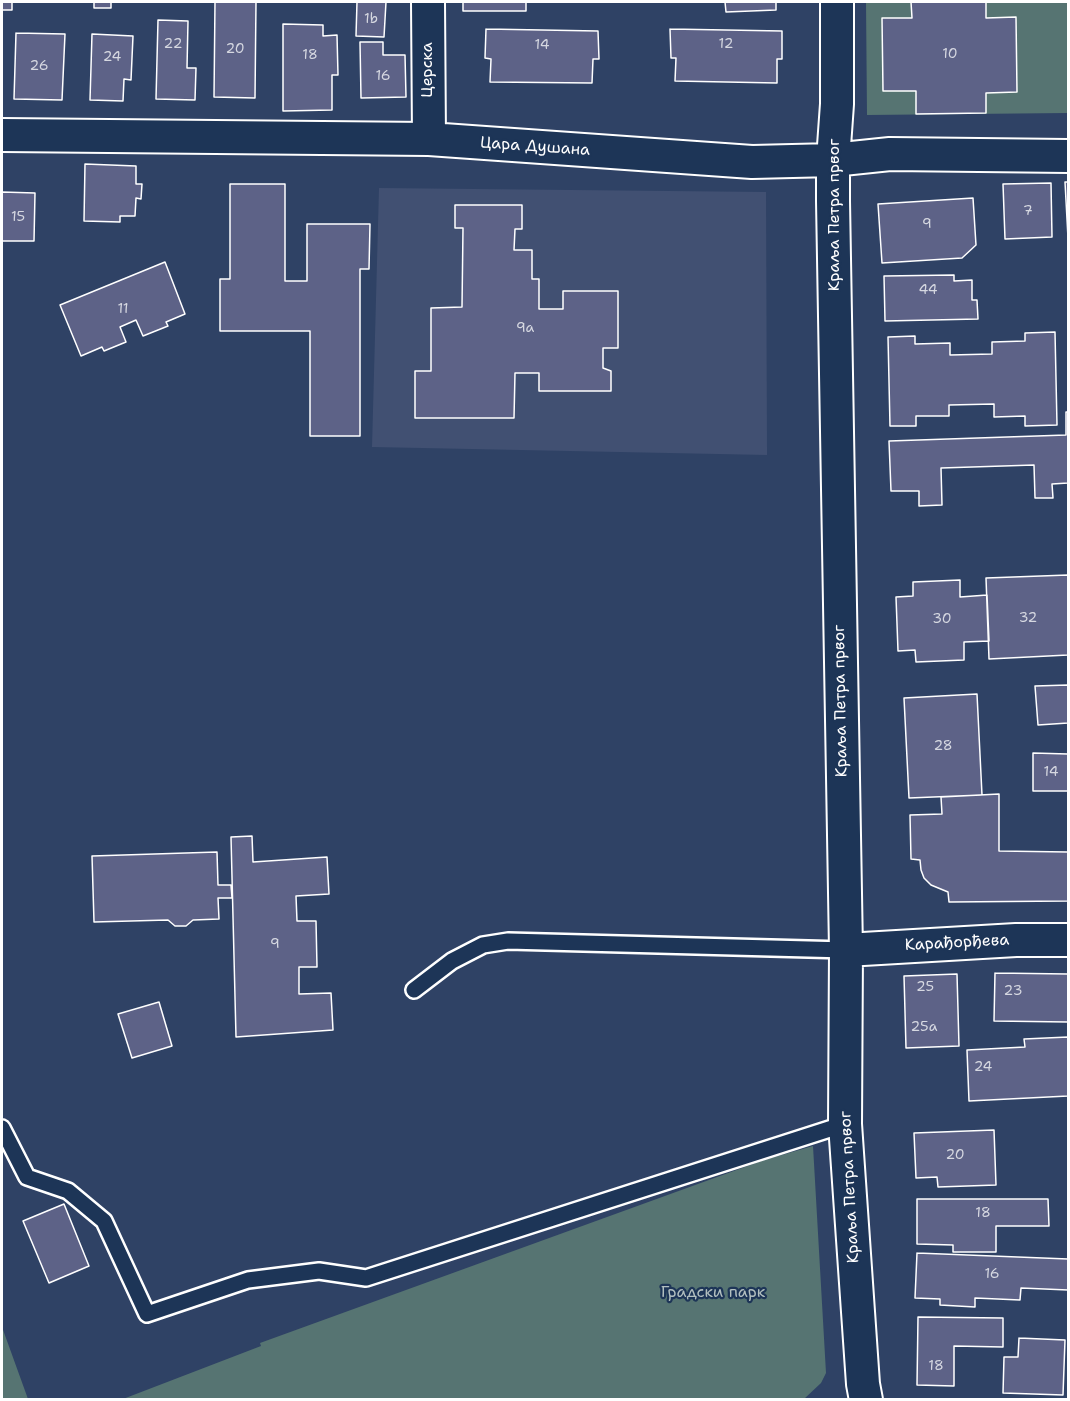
<!DOCTYPE html>
<html>
<head>
<meta charset="utf-8">
<style>
	body { margin:0 }
	#map { position:relative; width:1070px; height:1401px; overflow:hidden; background:#2f4265; font-family:"Shantell Sans",sans-serif }
	canvas { display:block }
	.frame { position:absolute; inset:0; border:3px solid #fff; pointer-events:none }
</style>
</head>
<body>
<div id="map">
<canvas width="1070" height="1401"></canvas>
<div class="frame"></div>
</div>
<script>
const c = document.querySelector('canvas').getContext('2d');
c.lineJoin = 'round';
function paint(path, color) { c.fillStyle = color; c.fill(path, 'evenodd'); }
const toPath = rows => new Path2D(rows.map(r => 'M' + r).join(''));
function stroke(path, color, width, dash) { c.strokeStyle = color; c.lineWidth = width; c.lineCap = dash ? 'butt' : 'round'; c.setLineDash(dash || []); c.stroke(path); }
function label(font, color, halo, rows, align = 'center') {
  c.font = font + ' "Shantell Sans",sans-serif'; c.lineWidth = 4.5; c.setLineDash([]); c.textBaseline = 'middle'; c.strokeStyle = halo; c.fillStyle = color; for (const [text, x, y, turn = 0] of rows) {
    c.save(); c.translate(x, y); c.rotate((+turn || 0) * Math.PI / 180); c.textAlign = isNaN(turn) ? turn : align; if (halo) c.strokeText(text, 0, 0); c.fillText(text, 0, 0); c.restore();
  }
}
paint(toPath([
	[379,188,766,192,767,455,372,447]
]), '#415072');
paint(toPath([
	[866,2,1068,2,1068,113,867,115],
	[813,1146,826,1373,821,1383,804,1399,123,1399,261,1346,260,1343,764,1160],
	[2,1327,28,1399,2,1399]
]), '#567472');
const building = toPath([
	[2,2,12,2,12,10,2,10,2,2],
	[94,2,111,2,111,8,94,8,94,2],
	[215,2,256,2,255,98,214,97,215,2],
	[357,2,386,2,384,37,356,36,357,2],
	[463,2,526,2,526,11,463,11,463,2],
	[725,2,776,2,776,10,726,12,725,2],
	[911,2,986,2,986,18,1016,17,1017,92,986,93,986,113,916,114,916,91,883,91,882,18,912,18,911,2],
	[158,20,188,21,187,68,196,68,195,100,156,99,158,20],
	[283,24,323,25,323,36,337,35,338,75,332,75,332,110,283,111,283,24],
	[486,29,598,31,599,59,593,59,592,83,490,82,491,59,485,58,486,29],
	[670,29,782,31,782,59,777,59,777,83,675,81,676,58,671,58,670,29],
	[16,33,65,34,62,100,14,99,16,33],
	[92,34,133,36,131,80,124,79,123,101,90,100,92,34],
	[360,42,383,42,383,55,405,55,406,97,361,98,360,42],
	[85,164,136,166,136,184,142,184,141,199,136,198,135,216,120,216,120,222,84,221,85,164],
	[1065,182,1068,182,1068,238,1065,182],
	[1051,183,1052,237,1005,239,1003,184,1051,183],
	[230,184,285,184,285,281,307,281,307,224,370,224,369,269,360,269,360,436,310,436,310,331,220,331,220,279,230,279,230,184],
	[2,192,35,193,34,241,2,241,2,192],
	[973,198,976,245,962,258,882,263,878,204,973,198],
	[455,205,522,205,522,229,515,229,514,250,532,250,532,279,539,279,539,309,563,309,563,291,618,291,618,348,603,348,603,368,611,371,611,391,539,391,539,373,515,373,514,418,415,418,415,371,431,371,431,308,462,307,463,228,455,228,455,205],
	[165,262,185,314,166,322,168,326,143,336,136,320,120,327,126,342,104,351,102,347,81,356,60,305,165,262],
	[954,275,954,281,972,280,972,300,977,300,978,319,885,321,884,276,954,275],
	[1055,332,1057,425,1025,426,1025,416,994,417,994,404,949,405,949,416,916,416,916,426,890,426,888,337,915,336,915,344,950,343,950,355,992,354,992,342,1025,341,1025,333,1055,332],
	[1066,412,1068,412,1068,483,1052,484,1053,498,1035,498,1034,465,941,468,942,505,919,506,919,491,891,491,889,441,1066,435,1066,412],
	[1068,575,1068,655,989,659,986,578,1068,575],
	[960,580,960,597,987,595,989,641,964,642,964,660,916,662,915,650,898,651,896,597,913,596,913,582,960,580],
	[1068,685,1068,723,1038,725,1035,686,1068,685],
	[977,694,982,795,909,798,904,698,977,694],
	[1033,753,1068,754,1068,791,1033,791,1033,753],
	[999,794,999,851,1068,852,1068,901,949,902,948,892,931,885,924,878,921,870,920,860,911,859,910,815,942,814,941,797,999,794],
	[252,836,253,862,327,857,329,894,296,896,297,921,316,921,317,967,299,967,299,994,331,993,333,1030,236,1037,231,837,252,836],
	[217,852,218,885,231,885,232,898,218,898,219,919,193,920,186,926,175,926,168,920,94,922,92,856,217,852],
	[995,973,1068,974,1068,1022,994,1021,995,973],
	[957,974,959,1046,906,1048,904,976,957,974],
	[159,1002,172,1046,132,1058,118,1014,159,1002],
	[1068,1037,1068,1096,969,1101,967,1050,1025,1047,1024,1039,1068,1037],
	[994,1130,996,1185,938,1187,937,1177,916,1178,914,1133,994,1130],
	[917,1199,1048,1199,1049,1226,996,1226,996,1252,953,1252,953,1245,917,1244,917,1199],
	[64,1204,89,1266,49,1283,23,1221,64,1204],
	[917,1253,1068,1259,1068,1290,1021,1288,1020,1300,975,1298,975,1307,940,1305,940,1299,915,1298,917,1253],
	[918,1317,1003,1318,1003,1347,954,1346,954,1386,917,1385,918,1317],
	[1019,1338,1065,1340,1063,1395,1003,1393,1004,1357,1018,1357,1019,1338]
]);
paint(building, '#5d6287');
stroke(building, '#fff', 1.5);
const service = toPath([
	[414,990,452,961,483,945,508,941,846,950],
	[2,1128,27,1177,68,1191,104,1221,147,1314,248,1280,319,1271,366,1278,845,1124]
]);
const minor = toPath([
	[428,2,429,139],
	[837,2,837,104,833,160,833,201,846,950,845,1124,863,1384,866,1400],
	[2,135,429,139,752,162,833,160,890,154,1068,156],
	[846,950,1016,940,1068,940]
]);
stroke(service, '#fff', 20);
stroke(minor, '#fff', 36);
stroke(service, '#1d3557', 15);
stroke(minor, '#1d3557', 32);
label('14px', '#d6d8e1', null, [
	["1b",371,19],
	["22",173,44],
	["12",726,44],
	["14",542,45],
	["20",235,49],
	["10",950,54],
	["18",310,55],
	["24",112,57],
	["26",39,66],
	["16",383,76],
	["7",1028,211],
	["15",18,217],
	["9",927,224],
	["44",928,290],
	["11",123,309],
	["9a",525,328],
	["32",1028,618],
	["30",942,619],
	["28",943,746],
	["14",1051,772],
	["9",275,944],
	["25",925,987],
	["23",1013,991],
	["25a",924,1027],
	["24",983,1067],
	["20",955,1155],
	["18",983,1213],
	["16",992,1274],
	["18",936,1366]
]);
label('16px', '#fff', '#1d3557', [
	["Церска",428,70,-90],
	["Цара Душана",535,147,4],
	["Краља Петра првог",835,215,-90],
	["Краља Петра првог",841,701,-91],
	["Карађорђева",957,943,-3],
	["Краља Петра првог",850,1187,-93]
]);
label('16px', '#b3c0c0', '#1d3557', [
	["Градски парк",713,1293]
]);
</script>
</body>
</html>
